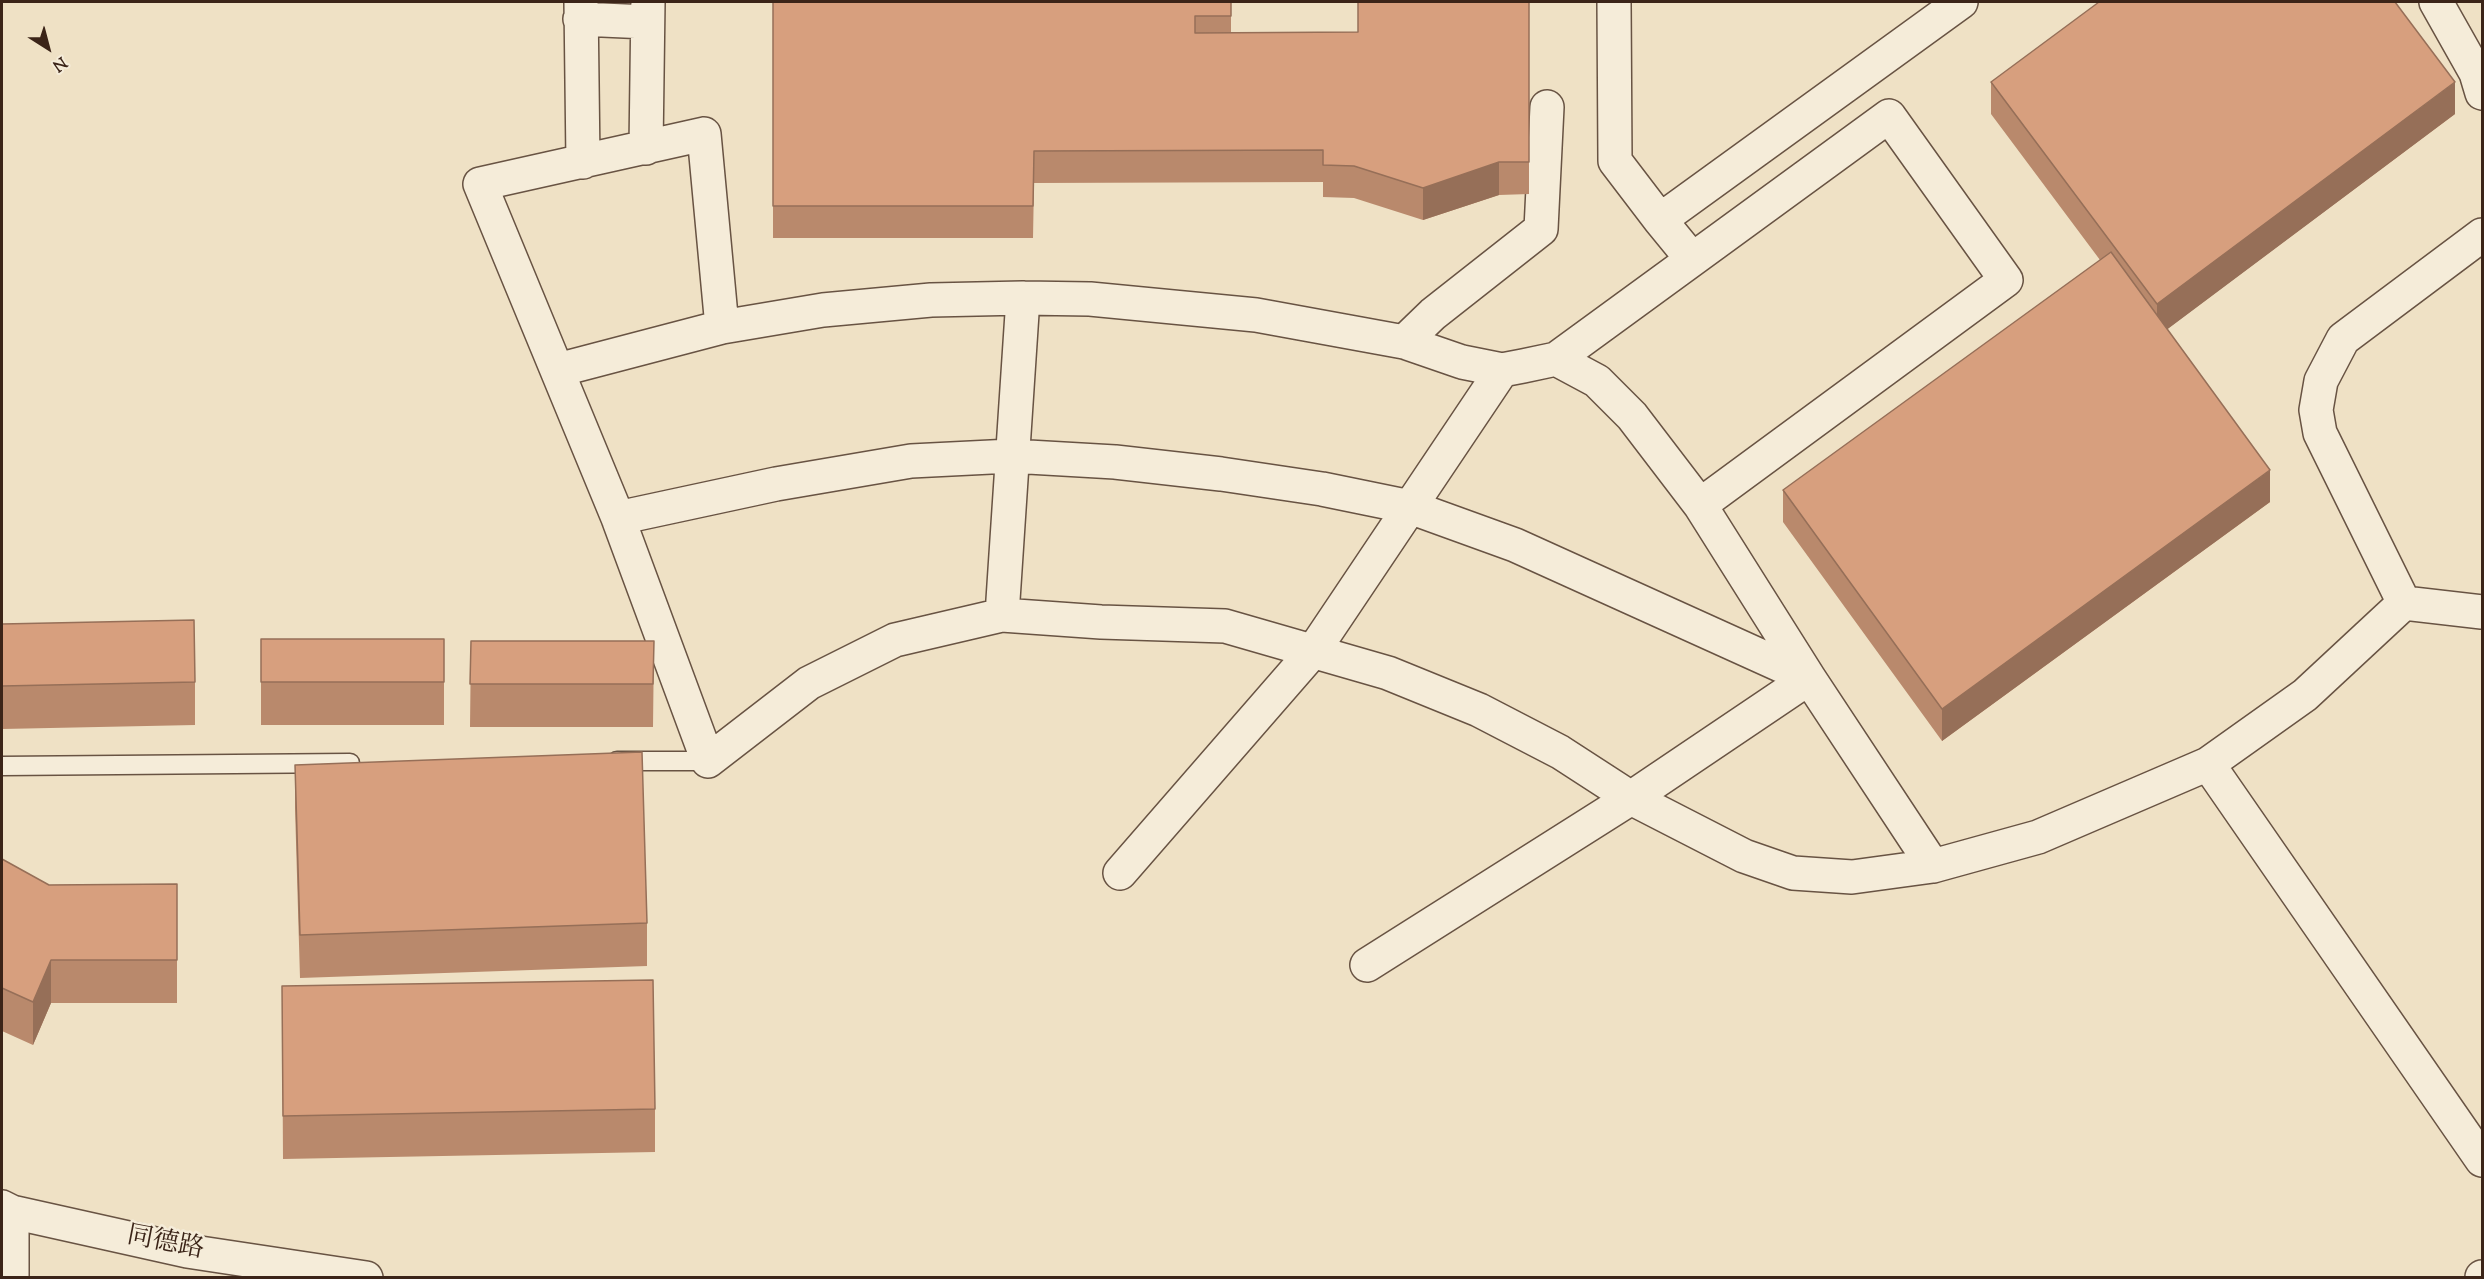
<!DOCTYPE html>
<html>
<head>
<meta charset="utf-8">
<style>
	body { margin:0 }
	#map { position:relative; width:2484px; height:1279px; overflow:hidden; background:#efe1c5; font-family:"Sorts Mill Goudy",serif }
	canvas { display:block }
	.frame { position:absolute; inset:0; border:3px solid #3b2418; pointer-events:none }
	.north { position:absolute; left:18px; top:18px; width:60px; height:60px; -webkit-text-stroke:4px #f5ecd9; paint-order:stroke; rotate:144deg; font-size:16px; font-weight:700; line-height:24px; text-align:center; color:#3b2418 }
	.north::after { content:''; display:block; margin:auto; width:21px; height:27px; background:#3b2418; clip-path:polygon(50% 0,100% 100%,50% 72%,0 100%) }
</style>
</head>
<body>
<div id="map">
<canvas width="2484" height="1279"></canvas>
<div class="frame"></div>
<div class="north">N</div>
</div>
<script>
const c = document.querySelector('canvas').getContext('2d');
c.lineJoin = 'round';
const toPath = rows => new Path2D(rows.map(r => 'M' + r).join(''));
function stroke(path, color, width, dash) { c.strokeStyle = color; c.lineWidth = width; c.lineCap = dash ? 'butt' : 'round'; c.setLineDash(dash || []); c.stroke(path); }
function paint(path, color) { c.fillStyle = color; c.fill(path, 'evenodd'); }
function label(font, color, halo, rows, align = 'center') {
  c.font = font + ' "Sorts Mill Goudy","Noto Serif SC",serif'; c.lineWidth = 5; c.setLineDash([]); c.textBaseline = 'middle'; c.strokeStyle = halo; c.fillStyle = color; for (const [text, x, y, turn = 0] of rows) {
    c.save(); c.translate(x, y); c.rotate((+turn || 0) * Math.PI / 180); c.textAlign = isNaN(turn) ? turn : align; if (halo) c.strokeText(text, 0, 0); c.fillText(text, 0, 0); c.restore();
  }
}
const lane = toPath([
	[617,761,708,761],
	[2,766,350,763]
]);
const street = toPath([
	[581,2,583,162],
	[1614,2,1615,161,1660,220,1692,259],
	[2436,2,2476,73,2482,93],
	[580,19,647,22],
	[646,148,648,2],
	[1660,220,1961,2],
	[722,327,704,134,480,184,618,518,708,761,809,683,895,640,1002,615,1101,622,1225,626,1388,673,1479,710,1560,752,1631,798,1744,856,1793,873,1852,877,1933,866,2038,837,2208,764,2305,695,2404,603,2482,612],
	[1404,342,1433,314,1541,229,1547,107],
	[1556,359,1597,381,1632,416,1700,505,1809,678,1933,866],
	[558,370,722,327,823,310,931,300,1023,298,1090,299,1256,315,1404,342,1462,362,1502,370,1523,366,1556,359,1889,116,2006,280,1700,505],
	[618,518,776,484,911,461,1011,456,1115,462,1221,474,1322,489,1410,507,1515,545,1809,678,1631,798,1367,965],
	[2404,603,2320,433,2316,410,2321,381,2343,339,2482,235],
	[1002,615,1023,298],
	[2208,764,2482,1160],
	[1120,873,1314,650,1502,370],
	[2,1207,12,1212,187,1251,366,1278],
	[12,1212,12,1278],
	[2482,1278,2482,1277]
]);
stroke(lane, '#685343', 21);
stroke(street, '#685343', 36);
stroke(lane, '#f5ecd9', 18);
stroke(street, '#f5ecd9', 33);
paint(toPath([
	[773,2,1231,2,1231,33,1358,32,1529,2,1529,194,1499,195,1423,220,1354,198,1323,197,1323,182,1034,183,1033,238,773,238],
	[1991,82,2455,114,2167,329,2270,502,1942,741,1783,522,1783,490,2100,260,1991,114],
	[2,624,195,682,195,725,2,729],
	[261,639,444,639,444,725,261,725],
	[471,641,654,641,653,727,470,727],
	[295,765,647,923,647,966,300,978,295,808],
	[2,859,49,885,177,884,177,1003,51,1003,33,1045,2,1031],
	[282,986,655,1109,655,1152,283,1159]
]), '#b9896c');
paint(toPath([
	[2455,82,2455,114,2157,337,2157,304],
	[1499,162,1499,195,1423,220,1423,188],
	[2270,470,2270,502,1942,741,1942,709],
	[51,960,51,1003,33,1045,33,1002]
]), '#966f58');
const building = toPath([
	[773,2,1231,2,1231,16,1195,16,1195,33,1358,32,1358,2,1529,2,1529,162,1499,162,1423,188,1354,166,1323,165,1323,150,1034,151,1033,206,773,206,773,2],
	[2099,2,2395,2,2455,82,2157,304,1991,82,2099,2],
	[2111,252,2270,470,1942,709,1783,490,2111,252],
	[194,620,195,682,2,686,2,624,194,620],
	[261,639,444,639,444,682,261,682,261,639],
	[471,641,654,641,653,684,470,684,471,641],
	[642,752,647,923,300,935,295,765,642,752],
	[2,859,49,885,177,884,177,960,51,960,33,1002,2,988,2,859],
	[653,980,655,1109,283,1116,282,986,653,980]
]);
paint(building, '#d79f7e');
stroke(building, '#966f58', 1.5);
label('26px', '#3b2418', '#f5ecd9', [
	["同德路",165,1245,11]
]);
</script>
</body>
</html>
